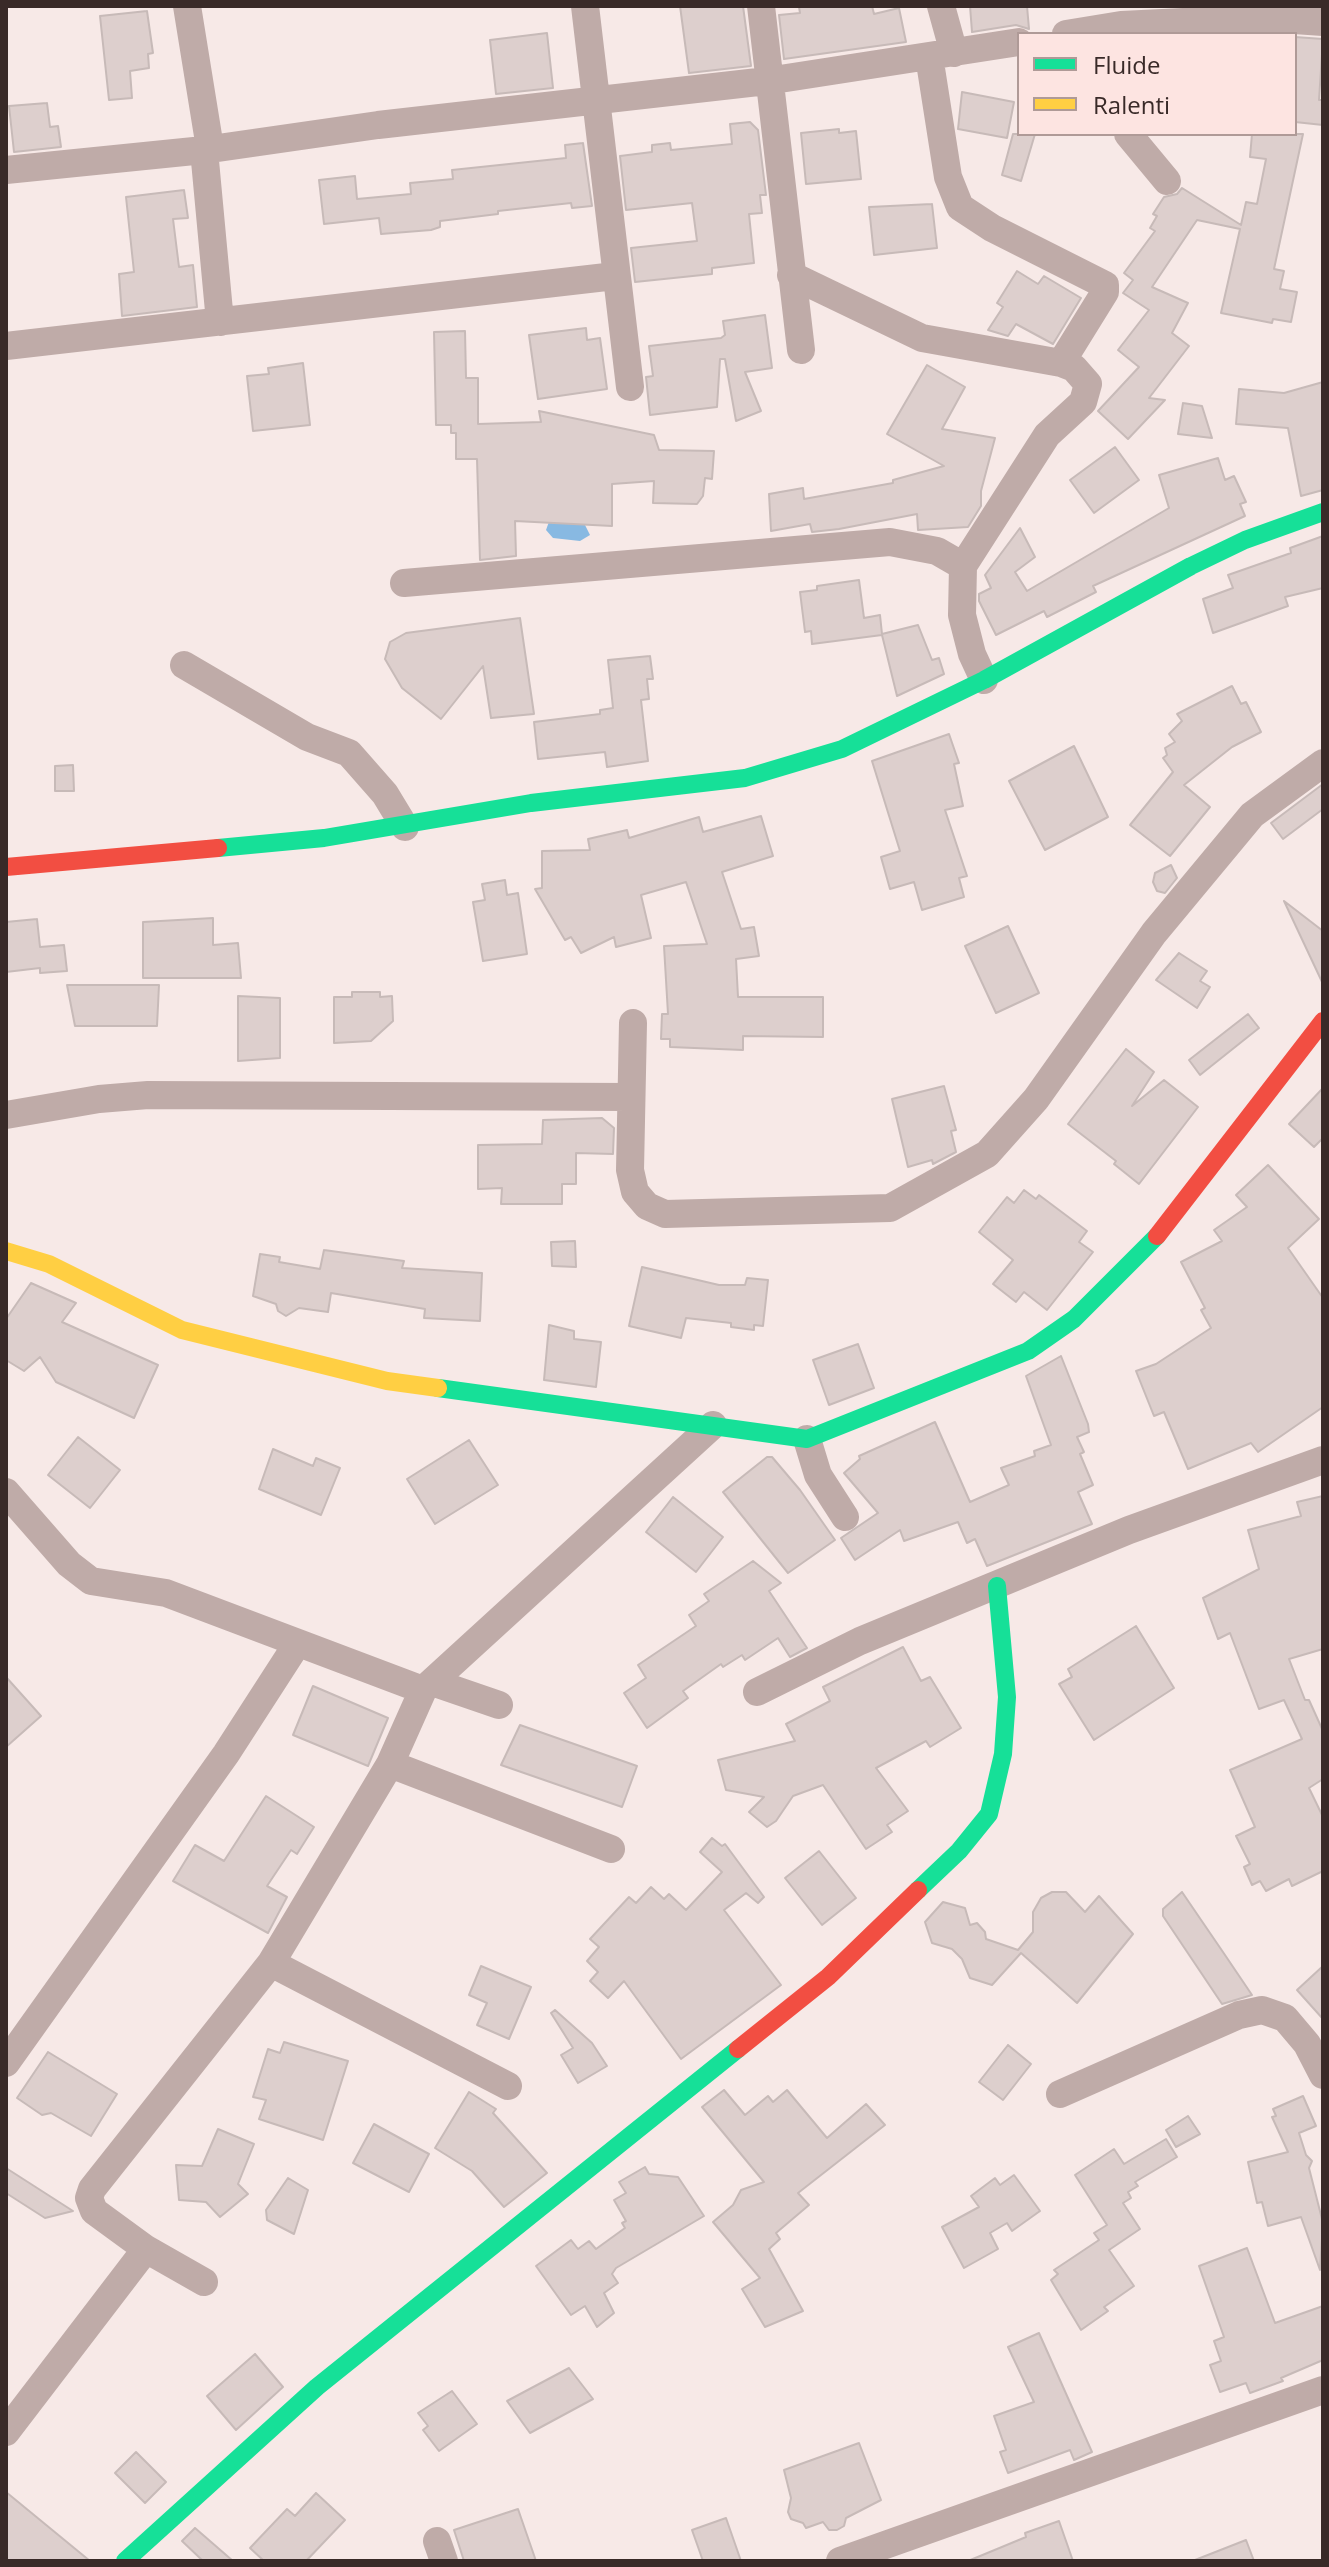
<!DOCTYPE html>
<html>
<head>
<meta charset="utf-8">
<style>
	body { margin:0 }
	#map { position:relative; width:1329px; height:2567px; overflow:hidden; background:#f7e9e7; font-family:"Open Sans",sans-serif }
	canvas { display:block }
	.frame { position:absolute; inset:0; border:8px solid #392a28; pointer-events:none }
	.legend { position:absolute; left:1017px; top:32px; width:280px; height:104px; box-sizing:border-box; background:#fde4e1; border:2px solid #af9a97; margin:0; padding:10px 14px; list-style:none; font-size:24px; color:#392a28 }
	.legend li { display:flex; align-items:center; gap:16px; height:40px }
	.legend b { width:40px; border:2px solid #af9a97 }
</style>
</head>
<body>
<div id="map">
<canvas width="1329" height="2567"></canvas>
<div class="frame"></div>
<ul class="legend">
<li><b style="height:10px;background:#16e098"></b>Fluide</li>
<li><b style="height:10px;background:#ffcf43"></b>Ralenti</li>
</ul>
</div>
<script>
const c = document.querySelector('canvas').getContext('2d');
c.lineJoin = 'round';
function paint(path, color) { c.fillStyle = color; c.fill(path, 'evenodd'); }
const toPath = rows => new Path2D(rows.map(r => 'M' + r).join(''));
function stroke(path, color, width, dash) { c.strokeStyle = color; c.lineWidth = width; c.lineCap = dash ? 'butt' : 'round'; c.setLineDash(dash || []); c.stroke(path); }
paint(toPath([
	[550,519,584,523,590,535,580,541,553,538,546,530]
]), '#88b9e2');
const building = toPath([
	[680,6,743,6,751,66,689,73,680,6],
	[810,6,872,6,874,14,899,8,906,42,784,59,779,15,800,13,799,7,810,6],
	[970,6,1027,6,1029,29,1016,25,972,32,970,6],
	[147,11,153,53,148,54,149,68,130,71,132,98,109,100,100,16,147,11],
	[547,33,553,88,496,94,490,40,547,33],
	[1295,37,1323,39,1319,100,1323,100,1323,125,1295,122,1295,37],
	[962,92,1014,102,1007,138,958,129,962,92],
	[47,103,50,127,58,126,61,147,14,152,9,106,47,103],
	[750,122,758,130,766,195,760,195,762,213,749,214,754,263,712,268,712,274,635,282,631,248,697,241,692,203,626,210,620,156,652,152,652,145,670,143,671,150,732,144,730,124,750,122],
	[839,129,839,133,856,131,861,179,806,184,801,133,839,129],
	[1013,134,1035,134,1021,181,1002,175,1013,134],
	[1252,134,1303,134,1274,269,1284,271,1280,289,1297,292,1291,322,1273,319,1272,323,1221,313,1240,229,1197,220,1152,287,1188,303,1172,333,1189,346,1149,398,1165,400,1128,439,1098,411,1139,367,1118,350,1149,310,1123,293,1133,280,1124,273,1155,231,1150,228,1157,216,1153,214,1164,197,1177,194,1182,188,1241,225,1246,202,1257,204,1266,159,1250,157,1252,134],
	[583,143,592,206,572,208,571,203,498,211,498,214,440,221,440,227,431,230,381,234,379,218,324,224,319,180,355,176,357,199,411,194,410,183,453,179,452,170,566,158,565,145,583,143],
	[184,190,188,218,173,219,179,267,193,265,197,307,122,316,119,274,134,272,126,197,184,190],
	[932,204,937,248,874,255,869,207,932,204],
	[1017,271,1038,284,1044,276,1081,298,1053,344,1016,324,1008,336,988,330,1003,307,997,303,1017,271],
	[765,315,772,368,745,372,761,411,736,421,725,359,720,359,717,407,650,415,646,377,653,376,649,346,721,338,725,335,723,321,765,315],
	[586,328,587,340,600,338,607,389,538,399,529,335,586,328],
	[465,331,466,378,478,378,478,424,541,422,539,411,654,435,659,450,714,451,712,479,705,478,703,496,697,504,653,503,654,481,612,484,612,526,515,521,516,556,480,560,477,459,456,459,456,433,451,433,451,425,436,425,434,332,465,331],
	[303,363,310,425,253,431,247,376,269,374,268,368,303,363],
	[927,365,965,387,942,429,995,438,981,491,981,506,968,527,918,530,917,514,839,529,812,532,810,524,771,531,769,494,803,488,804,499,893,483,893,480,944,466,887,434,927,365],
	[1323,382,1323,490,1301,496,1288,428,1236,424,1239,389,1284,393,1323,382],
	[1183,403,1202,406,1212,438,1178,434,1183,403],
	[1115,447,1139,480,1094,513,1070,480,1115,447],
	[1218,458,1225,480,1234,476,1246,502,1240,504,1245,516,1093,586,1096,592,1047,617,1044,611,996,635,979,601,979,594,991,588,985,575,1020,528,1035,557,1015,572,1027,591,1169,508,1159,475,1218,458],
	[1323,536,1323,588,1285,597,1288,606,1213,633,1203,599,1233,588,1228,575,1291,553,1290,548,1323,536],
	[859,580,864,618,880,615,882,634,918,625,932,660,939,658,944,674,897,696,882,635,812,644,811,631,805,632,800,592,817,590,817,586,859,580],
	[520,618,534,714,491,718,483,666,441,719,402,688,385,659,390,642,406,633,520,618],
	[650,656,653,679,647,679,649,699,641,700,648,761,607,767,605,752,538,759,534,722,600,714,600,710,613,708,608,660,650,656],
	[1232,686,1241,704,1246,702,1261,732,1232,747,1184,785,1210,807,1170,856,1130,825,1173,772,1163,758,1167,755,1165,748,1175,742,1169,734,1182,721,1177,714,1232,686],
	[949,734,959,763,954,764,963,806,945,810,967,876,959,878,964,897,922,910,914,882,890,889,881,857,900,851,872,761,949,734],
	[1074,746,1108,817,1045,850,1009,781,1074,746],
	[73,765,74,791,55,791,55,766,73,765],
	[1323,784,1323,809,1283,839,1271,823,1323,784],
	[761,816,773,856,722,872,741,929,754,927,759,956,736,959,738,997,823,997,823,1037,743,1036,743,1050,670,1047,670,1039,661,1039,662,1014,668,1014,664,946,707,944,686,882,641,895,651,938,616,947,614,937,581,953,571,937,565,940,535,889,542,888,542,851,590,850,588,839,627,830,629,838,699,817,703,832,761,816],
	[1171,865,1177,878,1165,893,1157,891,1153,882,1155,873,1171,865],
	[505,880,507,895,518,893,527,954,483,961,473,902,485,900,482,884,505,880],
	[1284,901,1323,931,1323,984,1284,901],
	[213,918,213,945,238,943,241,978,143,978,143,922,213,918],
	[37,919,40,947,64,945,67,971,40,973,40,968,6,972,6,922,37,919],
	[1008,926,1039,993,996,1013,965,946,1008,926],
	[1179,953,1207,971,1200,981,1210,987,1197,1008,1156,980,1179,953],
	[67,985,159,985,157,1026,75,1026,67,985],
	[352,992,380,992,380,997,392,996,393,1021,371,1041,334,1043,334,997,352,997,352,992],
	[238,996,280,998,280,1058,238,1061,238,996],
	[1248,1014,1259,1028,1200,1075,1189,1060,1248,1014],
	[1126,1049,1154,1072,1132,1106,1164,1080,1198,1107,1139,1184,1114,1164,1116,1161,1068,1124,1126,1049],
	[944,1086,956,1130,951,1131,956,1152,933,1164,932,1160,908,1167,892,1099,944,1086],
	[1323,1088,1323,1138,1314,1147,1289,1124,1323,1088],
	[602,1118,614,1128,613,1154,576,1153,576,1184,562,1184,562,1204,501,1204,502,1188,478,1189,478,1145,542,1144,543,1120,602,1118],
	[1268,1165,1319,1219,1288,1248,1323,1298,1323,1407,1258,1452,1251,1443,1188,1469,1164,1412,1154,1416,1136,1371,1156,1364,1211,1328,1201,1310,1205,1308,1181,1262,1222,1241,1214,1230,1247,1207,1236,1195,1268,1165],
	[1024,1190,1036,1199,1039,1195,1087,1231,1079,1242,1093,1252,1047,1310,1024,1292,1016,1302,993,1284,1013,1260,979,1232,1007,1197,1014,1203,1024,1190],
	[575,1241,576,1267,552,1266,551,1242,575,1241],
	[324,1250,404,1261,402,1268,482,1273,480,1321,424,1318,425,1309,331,1293,328,1312,299,1308,286,1316,278,1311,276,1304,253,1296,260,1254,280,1257,279,1262,320,1269,324,1250],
	[642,1267,719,1285,745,1285,747,1278,768,1280,763,1326,754,1325,754,1330,731,1327,731,1323,686,1318,681,1338,629,1326,642,1267],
	[31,1283,76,1303,62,1322,158,1365,134,1418,56,1382,40,1357,24,1371,6,1360,6,1319,31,1283],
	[549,1325,574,1331,574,1339,601,1342,596,1387,544,1380,549,1325],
	[858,1344,874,1388,829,1405,813,1360,858,1344],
	[1061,1356,1088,1424,1089,1432,1077,1437,1084,1452,1080,1454,1093,1485,1078,1492,1092,1524,987,1566,975,1539,967,1543,958,1522,904,1541,900,1530,855,1560,841,1538,878,1513,844,1473,860,1459,859,1456,935,1422,970,1502,1009,1485,1001,1468,1035,1456,1034,1451,1051,1445,1026,1376,1061,1356],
	[78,1437,120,1470,90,1508,48,1475,78,1437],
	[469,1440,498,1485,435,1524,407,1479,469,1440],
	[273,1449,313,1466,316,1458,340,1468,321,1515,259,1489,273,1449],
	[767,1457,772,1457,800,1490,835,1540,788,1573,723,1492,767,1457],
	[1323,1496,1323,1649,1289,1659,1305,1700,1309,1700,1323,1731,1323,1779,1309,1788,1323,1817,1323,1871,1292,1886,1289,1879,1266,1891,1260,1881,1252,1885,1244,1867,1250,1864,1236,1836,1255,1827,1230,1770,1302,1739,1284,1700,1259,1709,1230,1633,1218,1639,1203,1598,1259,1569,1248,1530,1301,1516,1297,1502,1323,1496],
	[673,1497,723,1537,696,1572,646,1532,673,1497],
	[753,1561,781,1583,769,1591,807,1648,790,1657,778,1638,745,1660,742,1655,723,1667,721,1664,683,1691,688,1698,647,1728,624,1693,646,1678,638,1665,696,1626,689,1615,709,1601,704,1594,753,1561],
	[1136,1626,1174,1688,1094,1740,1059,1684,1072,1677,1068,1669,1136,1626],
	[903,1647,921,1681,930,1677,961,1728,930,1747,926,1741,876,1768,908,1811,887,1825,892,1832,866,1849,823,1785,793,1796,776,1821,767,1827,749,1812,764,1797,726,1790,718,1760,795,1741,786,1724,830,1701,823,1687,903,1647],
	[6,1677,41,1716,6,1747,6,1677],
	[313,1686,388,1718,368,1766,293,1735,313,1686],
	[520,1725,637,1766,622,1807,501,1765,520,1725],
	[266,1796,314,1827,297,1854,291,1850,267,1886,287,1897,268,1933,173,1881,195,1845,224,1861,266,1796],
	[712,1838,722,1846,725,1844,764,1897,758,1903,746,1893,724,1910,781,1985,681,2059,624,1981,608,1998,590,1981,598,1972,587,1961,599,1947,590,1939,629,1897,636,1903,651,1887,664,1899,669,1894,686,1910,722,1872,700,1852,712,1838],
	[819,1851,856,1898,822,1925,785,1878,819,1851],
	[1052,1892,1066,1892,1085,1912,1099,1896,1133,1934,1077,2003,1021,1953,992,1985,970,1978,962,1959,952,1949,932,1943,925,1922,943,1902,965,1908,970,1925,977,1923,985,1932,986,1939,1018,1950,1033,1932,1033,1912,1041,1898,1052,1892],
	[1182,1892,1225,1955,1252,1995,1222,2004,1163,1916,1163,1909,1182,1892],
	[481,1966,531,1987,509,2039,477,2025,487,2003,469,1995,481,1966],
	[1323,1966,1323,2019,1297,1990,1323,1966],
	[555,2010,592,2043,607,2066,578,2083,561,2055,573,2048,551,2013,555,2010],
	[284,2042,348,2061,323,2140,259,2119,266,2100,253,2097,268,2049,280,2053,284,2042],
	[1008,2045,1031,2064,1003,2100,979,2082,1008,2045],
	[48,2052,117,2094,91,2136,51,2113,42,2115,17,2098,48,2052],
	[724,2090,745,2115,768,2096,773,2102,787,2090,827,2138,866,2104,885,2125,798,2193,809,2205,776,2233,780,2239,769,2249,803,2311,765,2327,742,2289,760,2278,713,2222,733,2205,741,2190,764,2182,702,2107,724,2090],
	[469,2092,496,2109,493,2113,547,2173,504,2207,472,2171,435,2148,469,2092],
	[1303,2096,1316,2126,1299,2133,1306,2155,1312,2161,1309,2168,1323,2223,1320,2270,1301,2217,1268,2226,1262,2202,1257,2203,1248,2162,1288,2152,1272,2117,1276,2116,1273,2109,1303,2096],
	[1188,2116,1200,2134,1176,2147,1166,2130,1188,2116],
	[374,2124,429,2154,409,2192,353,2163,374,2124],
	[218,2129,254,2144,238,2184,248,2194,220,2217,206,2202,179,2200,176,2165,202,2166,218,2129],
	[1166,2139,1177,2157,1135,2182,1138,2186,1128,2192,1131,2198,1123,2203,1140,2229,1109,2250,1134,2286,1104,2307,1108,2311,1081,2330,1051,2280,1058,2274,1054,2270,1099,2240,1094,2233,1107,2225,1075,2175,1114,2149,1124,2164,1166,2139],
	[645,2167,649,2174,678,2177,704,2216,616,2268,612,2274,618,2283,604,2293,614,2313,597,2327,585,2306,571,2315,536,2266,571,2240,578,2249,589,2241,596,2249,625,2228,622,2223,626,2221,614,2200,626,2193,619,2182,645,2167],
	[6,2168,73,2211,45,2218,6,2193,6,2168],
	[1014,2175,1040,2211,1012,2231,1007,2223,990,2233,998,2249,964,2268,942,2227,979,2207,971,2196,995,2178,1000,2185,1014,2175],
	[288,2178,308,2190,294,2234,267,2220,266,2210,288,2178],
	[1247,2248,1275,2323,1323,2306,1323,2360,1281,2378,1283,2381,1250,2393,1246,2383,1220,2392,1210,2365,1221,2361,1214,2341,1224,2337,1199,2266,1247,2248],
	[1039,2333,1092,2452,1074,2460,1070,2450,1008,2473,1000,2452,1006,2450,994,2416,1034,2402,1008,2347,1039,2333],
	[255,2354,283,2387,236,2430,207,2396,255,2354],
	[569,2368,593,2399,530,2433,507,2401,569,2368],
	[452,2391,477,2424,439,2451,423,2430,428,2426,418,2413,452,2391],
	[859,2443,881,2500,846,2518,844,2526,837,2530,829,2530,823,2522,806,2528,803,2523,791,2519,788,2512,791,2498,784,2470,859,2443],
	[136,2452,166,2482,145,2503,115,2473,136,2452],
	[6,2492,90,2561,6,2561,6,2492],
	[316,2493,345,2520,306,2561,264,2561,250,2548,287,2509,295,2516,316,2493],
	[518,2509,536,2561,464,2561,454,2530,518,2509],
	[726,2518,741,2561,703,2561,692,2530,726,2518],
	[1059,2521,1073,2561,968,2561,1026,2537,1025,2533,1059,2521],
	[195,2528,233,2561,203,2561,182,2541,195,2528],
	[1246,2540,1254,2561,1196,2561,1195,2560,1246,2540]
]);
paint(building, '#ddcfcd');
stroke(building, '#c7bab8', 2);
stroke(toPath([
	[187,6,210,148],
	[585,6,630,387],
	[761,6,801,350],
	[941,6,954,53],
	[1066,34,1121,25,1266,18,1323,22],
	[929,56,948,177,960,207,992,228,1105,285,1105,292,1061,363],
	[1128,134,1167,181],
	[204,150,220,322],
	[6,170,204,150,378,125,767,81,1019,42],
	[791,275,922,338,1061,363,1074,368,1088,384,1083,402,1047,435,963,566,962,615,972,654,984,680],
	[6,346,615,276],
	[404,583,890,542,937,551,963,566],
	[184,665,307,737,349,753,385,794,405,827],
	[633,1023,630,1170,635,1192,647,1206,665,1214,890,1208,987,1154,1036,1099,1154,933,1252,815,1323,763],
	[6,1115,99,1099,148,1095,631,1097],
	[807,1439,818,1475,845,1517],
	[6,1492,69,1564,91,1581,166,1593,423,1690],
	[432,1682,499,1705],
	[757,1692,860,1641,1129,1530,1323,1460],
	[390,1764,611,1849],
	[271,1963,508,2086],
	[6,2063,226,1754,297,1644],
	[1060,2094,1239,2015,1262,2010,1285,2018,1307,2044,1323,2075],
	[204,2282,146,2249,94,2211,89,2198,92,2189,271,1963,390,1764,423,1690,713,1425],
	[6,2432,146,2249],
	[437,2541,444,2561],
	[840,2561,1323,2390]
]), '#bfaba8', 28);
stroke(toPath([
	[218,848,324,838,531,803,745,778,842,749,984,680,1191,566,1245,540,1323,512],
	[438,1388,807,1439,1028,1351,1074,1319,1157,1236],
	[918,1890,959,1851,989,1814,1003,1754,1007,1697,997,1586],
	[125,2561,317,2387,738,2049]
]), '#16e098', 18);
stroke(toPath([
	[6,1251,49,1264,182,1330,387,1381,438,1388]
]), '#ffcf43', 18);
stroke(toPath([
	[6,867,218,848],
	[1157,1236,1323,1021],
	[738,2049,828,1977,918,1890]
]), '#f24e42', 18);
</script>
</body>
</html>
